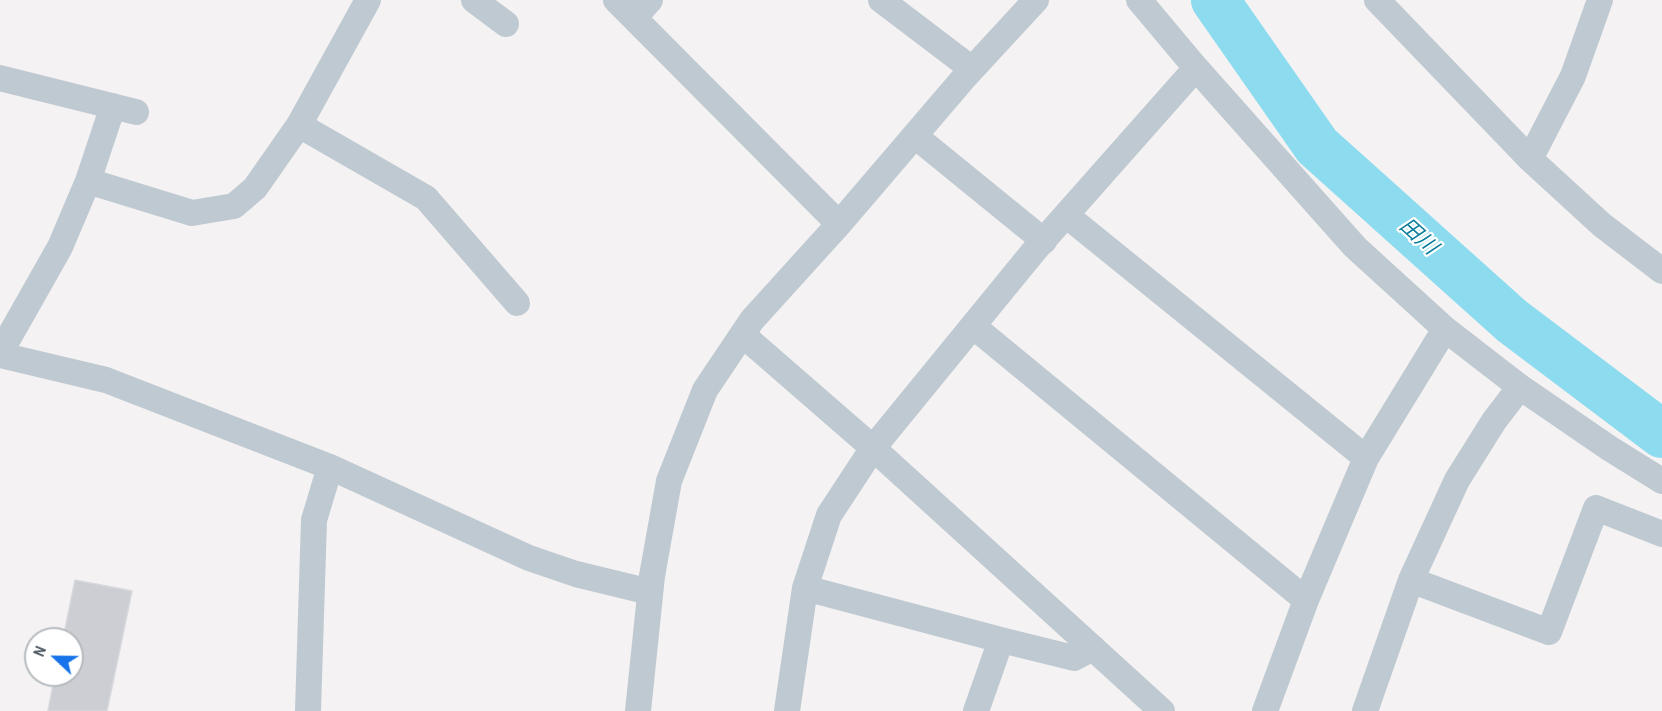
<!DOCTYPE html>
<html>
<head>
<meta charset="utf-8">
<style>
	body { margin:0 }
	#map { position:relative; width:1662px; height:711px; overflow:hidden; background:#f4f2f2; font-family:"Archivo Narrow",sans-serif }
	canvas { display:block }
	.north { position:absolute; left:24px; top:627px; width:60px; height:60px; box-sizing:border-box; background:#fff; border:2px solid #b6bbbf; border-radius:50%; rotate:292deg; font-size:16px; font-weight:700; line-height:24px; text-align:center; color:#495560 }
	.north::after { content:''; display:block; margin:auto; width:21px; height:27px; background:#1673ea; clip-path:polygon(50% 0,100% 100%,50% 72%,0 100%) }
</style>
</head>
<body>
<div id="map">
<canvas width="1662" height="711"></canvas>
<div class="north">N</div>
</div>
<script>
const c = document.querySelector('canvas').getContext('2d');
c.lineJoin = 'round';
const toPath = rows => new Path2D(rows.map(r => 'M' + r).join(''));
function stroke(path, color, width, dash) { c.strokeStyle = color; c.lineWidth = width; c.lineCap = dash ? 'butt' : 'round'; c.setLineDash(dash || []); c.stroke(path); }
function paint(path, color) { c.fillStyle = color; c.fill(path, 'evenodd'); }
function label(font, color, halo, rows, align = 'center') {
  c.font = font + ' "Archivo Narrow","Noto Sans JP",sans-serif'; c.lineWidth = 4.5; c.setLineDash([]); c.textBaseline = 'middle'; c.strokeStyle = halo; c.fillStyle = color; for (const [text, x, y, turn = 0] of rows) {
    c.save(); c.translate(x, y); c.rotate((+turn || 0) * Math.PI / 180); c.textAlign = isNaN(turn) ? turn : align; if (halo) c.strokeText(text, 0, 0); c.fillText(text, 0, 0); c.restore();
  }
}
stroke(toPath([
	[1215,0,1317,146,1512,321,1662,434]
]), '#8ddbef', 48);
const building = toPath([
	[75,580,132,591,107,711,48,711,55,675,72,675,72,639,63,639,75,580]
]);
paint(building, '#ccced4');
stroke(building, '#d6d8dd', 1.5);
stroke(toPath([
	[474,0,506,24],
	[616,0,634,18],
	[650,0,634,18,839,224],
	[881,0,972,69],
	[1139,0,1196,68,1355,247,1445,329,1520,387,1609,448,1662,481],
	[1377,0,1530,159,1602,225,1662,271],
	[0,78,136,112],
	[299,125,426,198,517,303],
	[915,136,1044,241],
	[1530,159,1573,76,1600,0],
	[88,181,192,213,234,206,255,188,299,125,368,0],
	[1066,215,1366,458],
	[973,326,1306,600],
	[743,335,873,448,1162,711],
	[0,353,60,247,88,181,113,106],
	[0,355,106,380,330,467,529,558,576,574,650,592],
	[1411,580,1549,632,1596,508,1662,534],
	[805,588,1001,640],
	[308,711,314,520,330,467],
	[638,711,652,576,669,481,705,390,752,320,839,224,963,79,1036,0],
	[787,711,805,588,829,515,873,448,1034,251,1196,68],
	[976,711,1001,640,1074,658,1093,648],
	[1265,711,1306,600,1366,458,1445,329],
	[1365,711,1411,580,1457,480,1494,421,1520,387]
]), '#bfc9d1', 26);
label('italic 21px', '#0a7d9b', '#fff', [
	["田川",1418,237,42]
]);
</script>
</body>
</html>
